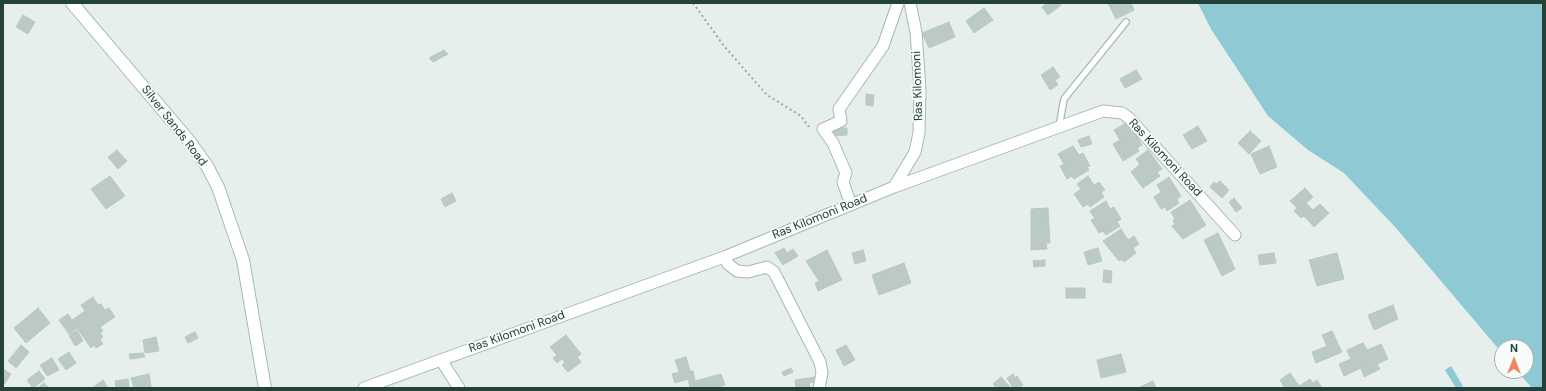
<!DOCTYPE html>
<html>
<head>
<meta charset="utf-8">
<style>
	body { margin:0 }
	#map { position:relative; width:1546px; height:391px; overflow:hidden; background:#e6efeb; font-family:"DM Sans",sans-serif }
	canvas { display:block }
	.frame { position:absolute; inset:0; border:4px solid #24423a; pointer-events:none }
	.north { position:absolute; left:1494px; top:339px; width:40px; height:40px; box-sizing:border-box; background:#f7fbf9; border:1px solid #a3b1ad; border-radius:50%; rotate:0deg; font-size:11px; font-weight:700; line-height:16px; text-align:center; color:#24423a }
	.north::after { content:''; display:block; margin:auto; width:14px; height:18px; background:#f4845f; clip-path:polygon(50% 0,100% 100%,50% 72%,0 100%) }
</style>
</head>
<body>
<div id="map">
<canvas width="1546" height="391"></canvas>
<div class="frame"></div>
<div class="north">N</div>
</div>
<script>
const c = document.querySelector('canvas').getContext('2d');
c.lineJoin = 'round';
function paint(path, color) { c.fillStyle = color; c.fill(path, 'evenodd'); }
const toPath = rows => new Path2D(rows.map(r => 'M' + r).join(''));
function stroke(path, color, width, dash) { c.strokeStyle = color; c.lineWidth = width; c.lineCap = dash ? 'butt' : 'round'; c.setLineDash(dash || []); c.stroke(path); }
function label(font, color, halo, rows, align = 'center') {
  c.font = font + ' "DM Sans",sans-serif'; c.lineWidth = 3.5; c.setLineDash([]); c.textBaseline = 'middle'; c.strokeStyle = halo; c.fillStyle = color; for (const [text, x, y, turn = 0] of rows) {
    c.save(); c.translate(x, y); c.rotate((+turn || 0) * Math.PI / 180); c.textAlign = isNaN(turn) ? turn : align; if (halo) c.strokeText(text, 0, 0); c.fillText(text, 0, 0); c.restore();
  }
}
paint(toPath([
	[1198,3,1543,3,1543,388,1532,388,1517,371,1526,371,1526,347,1502,347,1502,353,1396,228,1344,173,1308,150,1268,116,1211,29],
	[1451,366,1463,386,1460,388,1456,388,1445,370]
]), '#8ec9d4');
const building = toPath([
	[1048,3,1060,3,1061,5,1048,15,1042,7,1048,3],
	[1108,3,1131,3,1134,10,1116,19,1108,3],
	[984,8,993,20,974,33,966,21,984,8],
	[23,15,35,22,28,34,16,27,23,15],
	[949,22,955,37,929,48,922,33,949,22],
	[444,50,448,54,433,62,429,58,444,50],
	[1053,67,1060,77,1055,80,1058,85,1050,90,1041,75,1053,67],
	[1136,70,1142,79,1125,88,1120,79,1136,70],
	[866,94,874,95,873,106,866,105,866,94],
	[1126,123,1132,133,1137,130,1140,135,1137,136,1142,145,1137,148,1139,151,1123,161,1113,144,1120,140,1114,130,1126,123],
	[1198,126,1207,141,1192,149,1183,135,1198,126],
	[833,128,847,128,847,135,833,136,833,128],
	[1250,131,1261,141,1249,154,1238,143,1250,131],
	[1089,136,1092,144,1081,147,1078,140,1089,136],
	[1073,146,1079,155,1083,153,1090,166,1087,167,1089,170,1074,179,1072,176,1067,179,1060,166,1064,164,1058,154,1073,146],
	[1269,146,1277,167,1260,174,1251,154,1269,146],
	[117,150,127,161,118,169,108,157,117,150],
	[1148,150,1162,169,1157,172,1160,176,1143,188,1131,172,1140,164,1136,159,1148,150],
	[110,176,125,196,106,209,91,189,110,176],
	[1088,176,1094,185,1099,182,1105,190,1101,192,1104,197,1090,207,1088,204,1083,207,1074,194,1081,189,1077,184,1088,176],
	[1169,177,1181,196,1177,199,1179,203,1167,211,1165,207,1161,209,1154,197,1161,192,1157,185,1169,177],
	[1220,181,1229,190,1222,198,1210,187,1214,182,1217,184,1220,181],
	[1305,188,1313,197,1306,203,1313,210,1320,204,1329,213,1314,227,1304,216,1301,218,1294,211,1297,208,1290,201,1305,188],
	[452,193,456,201,445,207,441,199,452,193],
	[1234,198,1242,208,1236,212,1229,202,1234,198],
	[1190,200,1206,225,1183,239,1172,226,1175,224,1173,220,1175,219,1171,212,1190,200],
	[1106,201,1110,209,1114,207,1121,219,1117,222,1120,226,1106,235,1103,231,1099,233,1091,220,1095,219,1090,211,1106,201],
	[1048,208,1050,243,1046,243,1047,249,1031,250,1031,209,1048,208],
	[1121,229,1128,240,1134,236,1139,244,1133,248,1136,253,1124,262,1122,259,1119,261,1103,241,1121,229],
	[1218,233,1235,269,1222,276,1204,240,1218,233],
	[784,248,787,253,793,249,798,256,783,265,775,253,784,248],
	[1098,248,1102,261,1088,265,1084,252,1098,248],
	[827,250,842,280,818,291,815,283,819,281,806,261,827,250],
	[863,250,866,261,855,264,852,253,863,250],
	[1274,253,1276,263,1260,265,1258,255,1274,253],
	[1337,253,1344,279,1317,286,1309,260,1337,253],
	[1045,260,1045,266,1034,267,1033,261,1045,260],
	[904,263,911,283,879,295,872,275,904,263],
	[1104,270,1112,271,1111,283,1103,282,1104,270],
	[1066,288,1085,288,1085,298,1066,298,1066,288],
	[93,297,98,305,101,304,105,310,109,308,115,317,100,327,103,331,100,333,103,337,100,339,103,344,96,348,94,345,91,348,77,328,69,334,59,320,68,314,72,320,85,311,81,305,93,297],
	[1393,305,1398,319,1374,330,1368,315,1393,305],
	[38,308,50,323,26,343,14,328,38,308],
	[77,330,83,341,75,346,69,335,77,330],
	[1332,331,1342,352,1316,363,1312,352,1327,346,1322,335,1332,331],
	[195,332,198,338,188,343,185,337,195,332],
	[566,335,581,354,577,357,581,362,568,372,562,365,565,363,562,359,557,363,553,358,557,355,550,347,566,335],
	[156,337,159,351,145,353,143,340,156,337],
	[1363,343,1367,350,1381,344,1388,359,1377,364,1380,369,1364,377,1361,368,1344,376,1339,364,1351,359,1347,350,1363,343],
	[21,345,29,352,16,368,8,361,21,345],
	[846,345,855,360,844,366,836,350,846,345],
	[69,352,76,363,66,370,58,359,69,352],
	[143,353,145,357,130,359,129,354,143,353],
	[1121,354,1126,372,1101,378,1097,360,1121,354],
	[686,357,690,371,693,371,695,381,721,374,725,385,715,388,690,388,688,379,675,383,672,374,679,372,675,360,686,357],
	[52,358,59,370,47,376,40,365,52,358],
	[791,368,793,372,784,376,782,372,791,368],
	[3,369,11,374,3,386,3,369],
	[39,371,45,379,33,388,27,380,39,371],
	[1290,373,1299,386,1310,379,1313,383,1317,380,1322,388,1285,388,1280,380,1290,373],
	[149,374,151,387,134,388,131,378,149,374],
	[1013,374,1015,378,1017,376,1023,385,1017,388,1013,388,1007,378,1013,374],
	[815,377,816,382,809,383,810,388,796,388,795,380,815,377],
	[1001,377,1011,388,997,388,993,384,1001,377],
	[128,379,129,388,116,388,115,381,128,379],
	[103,380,108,388,92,388,103,380],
	[1153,381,1156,388,1138,388,1153,381],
	[44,383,49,388,37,388,39,387,44,383]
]);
paint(building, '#bbcac4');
stroke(building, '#b8c9c2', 1);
const lane = toPath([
	[1059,127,1064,99,1126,22]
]);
const street = toPath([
	[894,187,915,152,919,133,920,90,916,32,910,3],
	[851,205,843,182,846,173,833,143,823,129,841,121,839,109,883,46,898,3],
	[724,257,728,264,737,271,748,272,767,267,774,272,820,362,822,373,819,388],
	[441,360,459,388],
	[364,388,724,257,894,187,1103,111,1122,113,1129,118,1235,235]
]);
const secondary = toPath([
	[72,3,190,142,207,166,218,187,243,260,265,388]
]);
stroke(lane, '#a8b8b2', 8);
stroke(street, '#a8b8b2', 13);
stroke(secondary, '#a4bbb3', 14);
stroke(toPath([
	[693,3,724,46,767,95,801,116,808,126,812,127]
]), '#86b3a5', 2, [2, 3]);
stroke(lane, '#fff', 5.5);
stroke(street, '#fff', 11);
stroke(secondary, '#fff', 12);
label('12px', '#24423a', '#f7fbf9', [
	["Ras Kilomoni",918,86,-92],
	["Silver Sands Road",174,126,52],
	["Ras Kilomoni Road",1165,158,47],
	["Ras Kilomoni Road",820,217,-22],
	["Ras Kilomoni Road",517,332,-20]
]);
</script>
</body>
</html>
